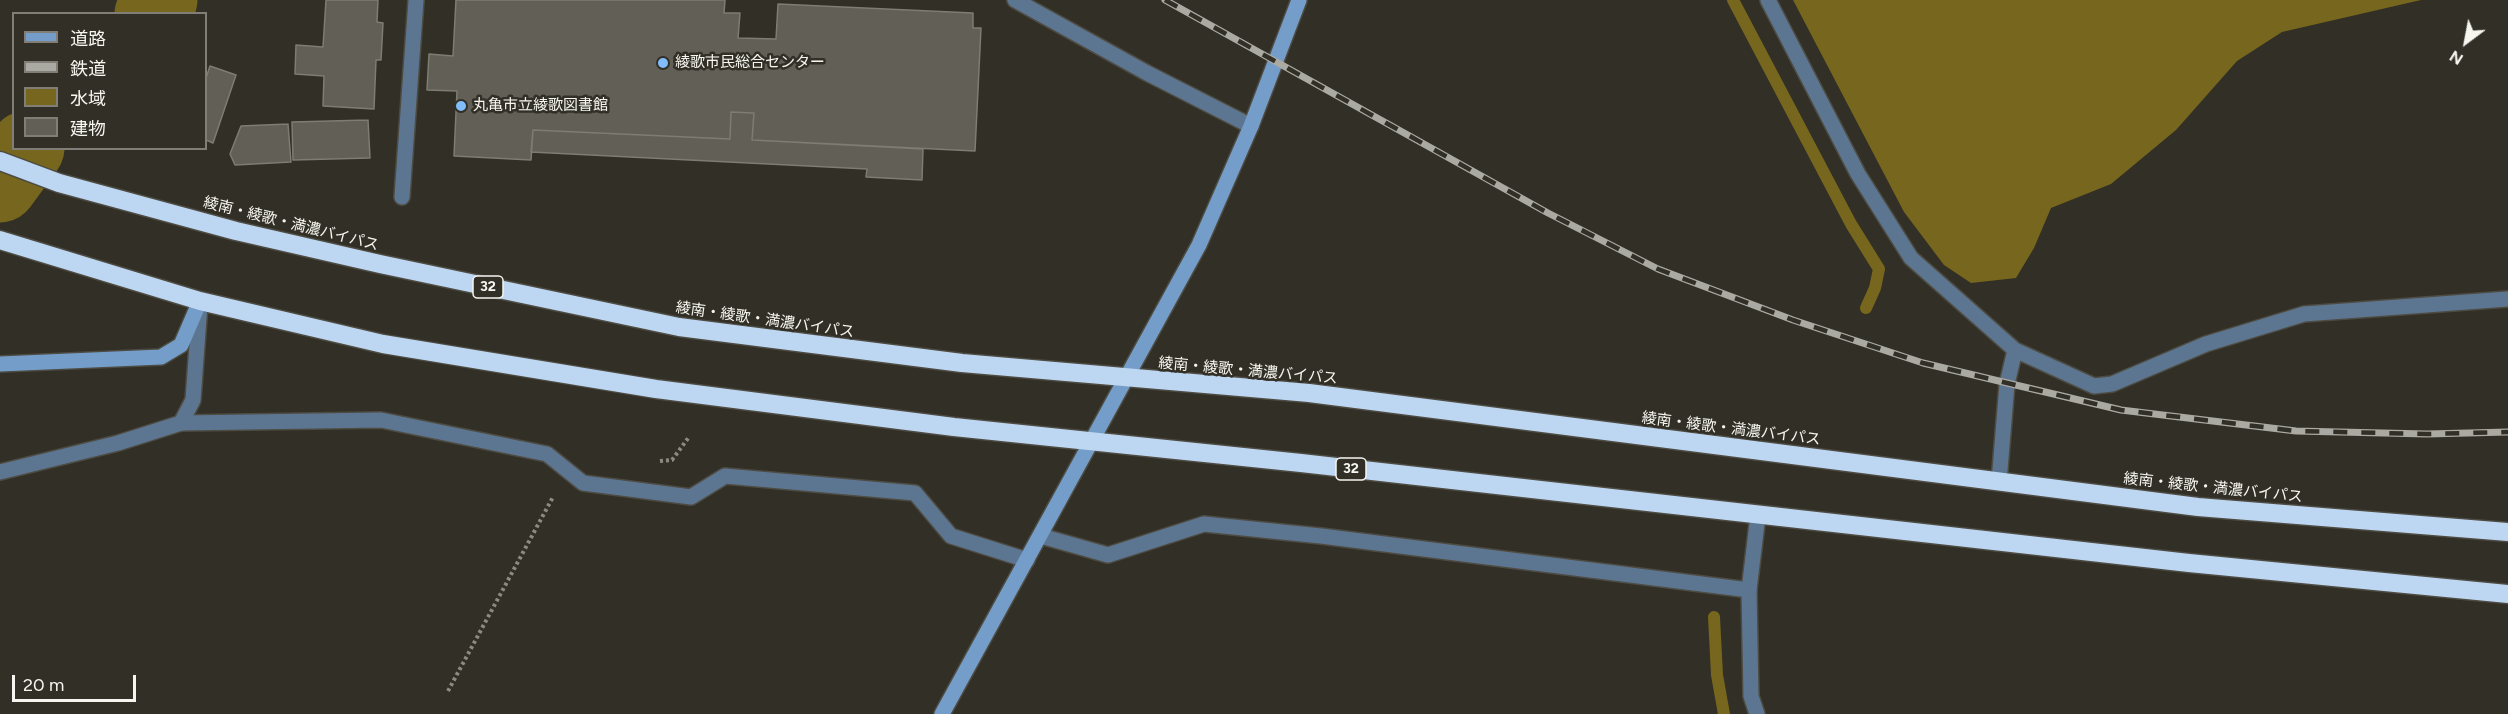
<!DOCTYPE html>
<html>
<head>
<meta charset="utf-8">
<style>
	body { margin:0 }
	#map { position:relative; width:2508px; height:714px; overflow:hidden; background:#312f26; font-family:Figtree,"Noto Sans JP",sans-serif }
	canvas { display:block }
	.legend { position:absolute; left:12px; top:12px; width:195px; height:138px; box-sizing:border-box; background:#312f26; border:2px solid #807e76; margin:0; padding:8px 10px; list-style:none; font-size:18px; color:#f6f5ef }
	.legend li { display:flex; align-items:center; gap:12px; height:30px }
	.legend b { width:30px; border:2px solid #807e76 }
	.north { position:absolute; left:2436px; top:12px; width:60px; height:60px; -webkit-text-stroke:4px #312f26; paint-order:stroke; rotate:212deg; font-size:16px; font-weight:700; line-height:24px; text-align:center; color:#f6f5ef }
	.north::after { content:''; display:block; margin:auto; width:21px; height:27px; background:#f6f5ef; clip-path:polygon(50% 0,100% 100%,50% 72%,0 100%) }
	.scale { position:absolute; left:12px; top:675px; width:124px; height:27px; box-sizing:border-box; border:3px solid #f6f5ef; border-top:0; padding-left:8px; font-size:18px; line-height:21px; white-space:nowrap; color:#f6f5ef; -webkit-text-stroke:4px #312f26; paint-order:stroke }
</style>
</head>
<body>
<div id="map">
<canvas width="2508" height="714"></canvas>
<ul class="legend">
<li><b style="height:8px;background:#749ec9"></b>道路</li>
<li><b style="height:8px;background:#aaa9a2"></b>鉄道</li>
<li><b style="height:16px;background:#77661d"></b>水域</li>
<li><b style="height:16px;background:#615f56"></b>建物</li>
</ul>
<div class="north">N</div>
<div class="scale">20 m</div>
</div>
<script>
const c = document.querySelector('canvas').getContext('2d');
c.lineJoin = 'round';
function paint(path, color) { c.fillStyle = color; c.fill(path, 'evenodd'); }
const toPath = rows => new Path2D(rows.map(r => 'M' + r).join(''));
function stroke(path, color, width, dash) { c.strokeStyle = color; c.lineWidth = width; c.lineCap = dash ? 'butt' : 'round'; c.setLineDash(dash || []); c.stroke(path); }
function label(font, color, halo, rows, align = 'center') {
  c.font = font + ' Figtree,"Noto Sans JP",sans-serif'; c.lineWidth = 5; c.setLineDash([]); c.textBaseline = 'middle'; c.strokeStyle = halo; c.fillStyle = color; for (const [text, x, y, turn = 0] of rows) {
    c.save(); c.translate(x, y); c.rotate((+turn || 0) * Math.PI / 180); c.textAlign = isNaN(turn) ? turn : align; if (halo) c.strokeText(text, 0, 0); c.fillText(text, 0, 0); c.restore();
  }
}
paint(toPath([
	[1793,0,2421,0,2282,32,2237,61,2176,130,2111,184,2051,208,2034,248,2016,278,1971,283,1944,265,1904,212]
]), '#77661d');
stroke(toPath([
	[1733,0,1851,224,1879,269,1875,288,1866,308],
	[1714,617,1717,675,1724,714]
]), '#77661d', 12);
stroke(toPath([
	[152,14,160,0],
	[0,185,27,148]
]), '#77661d', 75);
const building = toPath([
	[326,0,378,0,377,22,383,23,381,60,376,60,374,109,323,106,324,76,295,74,296,45,323,47,326,0],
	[456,0,725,0,724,13,740,13,738,38,776,39,778,4,973,13,973,28,981,28,975,151,752,140,754,113,731,112,730,139,533,130,531,160,454,156,457,91,427,90,429,54,453,56,456,0],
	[210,66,236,75,213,143,206,140,206,78,210,66],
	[731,112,754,113,752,140,923,149,922,180,866,177,867,169,531,152,533,130,730,139,731,112],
	[368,120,370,158,293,160,292,122,368,120],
	[288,124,291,162,235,165,230,154,241,126,288,124]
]);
paint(building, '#615f56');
stroke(building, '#7f7c72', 1.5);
const lane = toPath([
	[402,197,416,0],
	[181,423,381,420,547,454,583,483,691,497,725,476,915,493,951,536,1027,560],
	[1041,536,1108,555,1204,524,1321,536,1749,590]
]);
const street = toPath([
	[1015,0,1147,73,1251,126],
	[1768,0,1858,174,1911,258,2015,350,2007,384,1999,482],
	[2015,350,2094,386,2112,384,2206,344,2304,314,2508,299],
	[0,472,118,443,181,423,193,400,200,304],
	[1757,714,1751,696,1749,590,1758,515]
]);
const secondary = toPath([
	[0,364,161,357,181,345,200,301],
	[942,714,1199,245,1251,126,1299,0]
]);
const highway = toPath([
	[0,161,59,183,236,231,380,264,679,327,962,363,1309,393,2198,507,2508,532],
	[0,240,200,301,383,344,656,389,954,427,1301,463,2189,563,2508,594]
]);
stroke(lane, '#4d4b42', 18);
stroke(street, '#4d4b42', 18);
stroke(secondary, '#4d4b42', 18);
stroke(highway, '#4d4b42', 21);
stroke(toPath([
	[660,461,672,460,689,437],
	[448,691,553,497]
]), '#8c8b83', 4, [3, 3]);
stroke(lane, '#5c7691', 15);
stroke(street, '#5c7691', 15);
stroke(secondary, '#749ec9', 15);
stroke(highway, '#bdd6f1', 18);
const rail = toPath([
	[1165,0,1548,213,1658,269,1793,320,1923,363,2121,410,2296,431,2427,434,2508,432]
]);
stroke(rail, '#aaa9a2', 7);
stroke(rail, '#312f26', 4.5, [14]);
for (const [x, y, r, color] of [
	[663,63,6,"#81bdfa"],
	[461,106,6,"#81bdfa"]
]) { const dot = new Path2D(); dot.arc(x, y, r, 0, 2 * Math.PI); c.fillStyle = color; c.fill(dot); stroke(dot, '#312f26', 2); }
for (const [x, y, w] of [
	[488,287,30],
	[1351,469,30]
]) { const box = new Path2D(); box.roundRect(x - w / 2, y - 11, w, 22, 4.5); c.fillStyle = '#312f26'; c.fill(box); stroke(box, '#f6f5ef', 1.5); }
label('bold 14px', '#f6f5ef', null, [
	["32",488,287],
	["32",1351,469]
]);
label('15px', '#f6f5ef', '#312f26', [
	["綾歌市民総合センター",675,63],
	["丸亀市立綾歌図書館",473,106]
], 'left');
label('15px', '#f6f5ef', '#312f26', [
	["綾南・綾歌・満濃バイパス",291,224,14],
	["綾南・綾歌・満濃バイパス",765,320,8],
	["綾南・綾歌・満濃バイパス",1248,371,5],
	["綾南・綾歌・満濃バイパス",1731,429,7],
	["綾南・綾歌・満濃バイパス",2213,488,6]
]);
</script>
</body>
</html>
